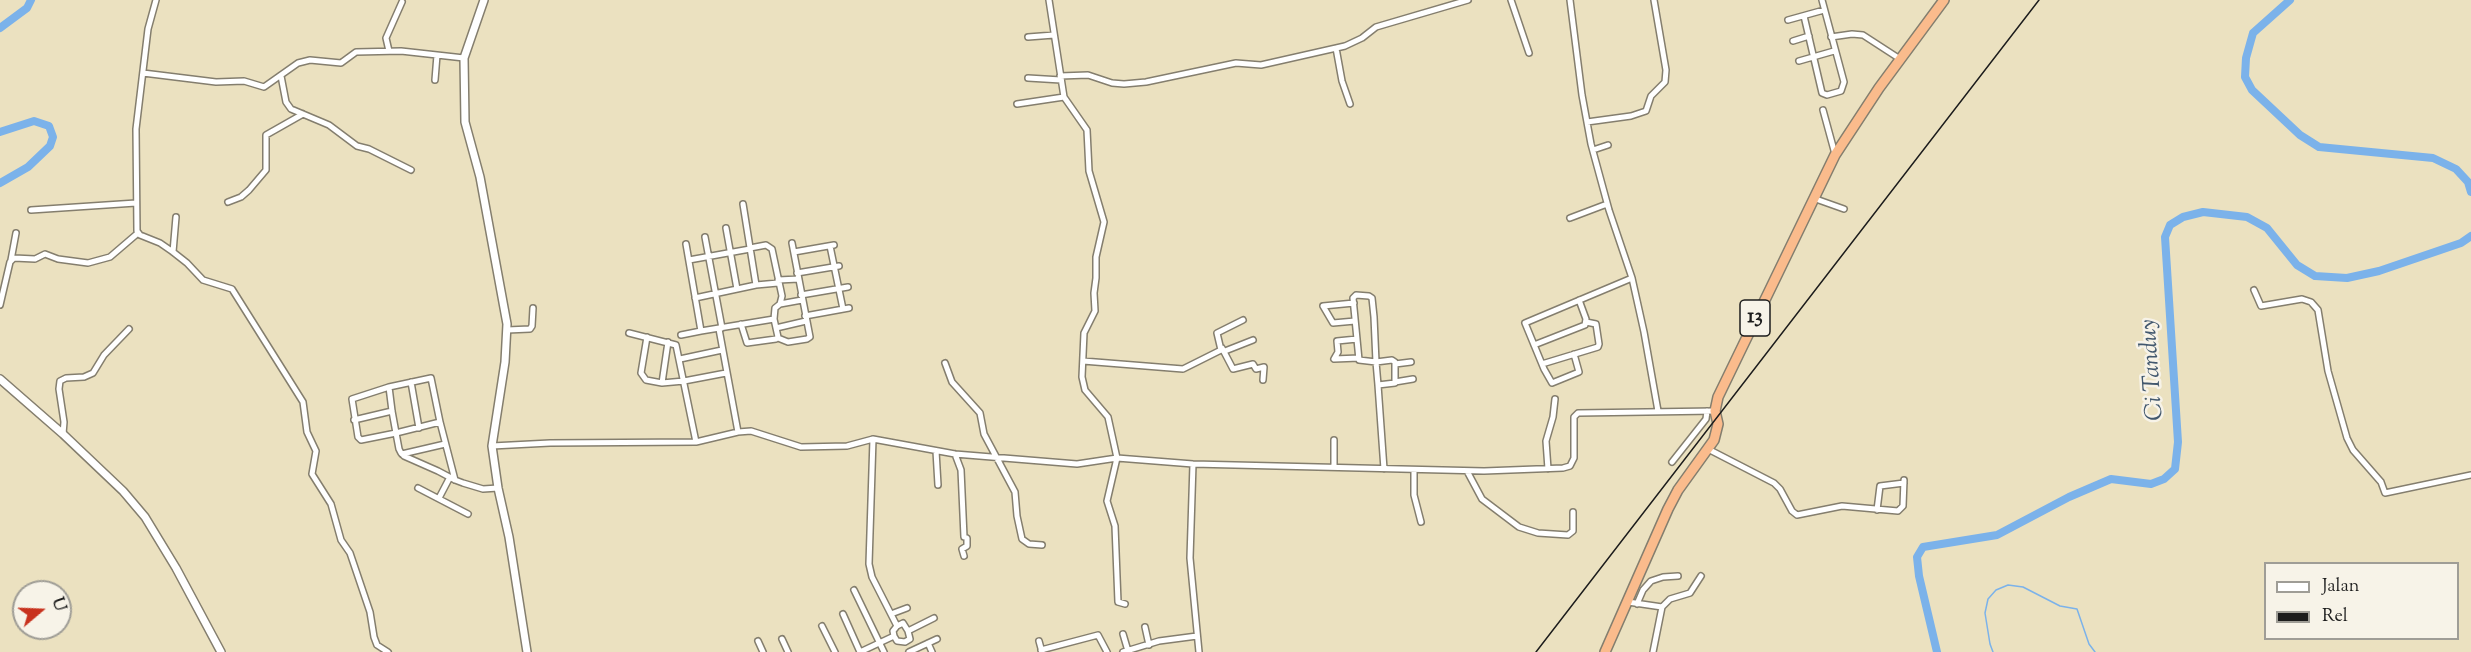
<!DOCTYPE html>
<html>
<head>
<meta charset="utf-8">
<style>
	body { margin:0 }
	#map { position:relative; width:2471px; height:652px; overflow:hidden; background:#ebe1c0; font-family:"Sorts Mill Goudy",serif }
	canvas { display:block }
	.legend { position:absolute; left:2264px; top:562px; width:195px; height:78px; box-sizing:border-box; background:#f7f3e8; border:2px solid #9f9d96; margin:0; padding:8px 10px; list-style:none; font-size:18px; color:#1c1c1c }
	.legend li { display:flex; align-items:center; gap:12px; height:30px }
	.legend b { width:30px; border:2px solid #9f9d96 }
	.north { position:absolute; left:12px; top:580px; width:60px; height:60px; box-sizing:border-box; background:#f7f3e8; border:2px solid #9f9d96; border-radius:50%; rotate:71deg; font-size:16px; font-weight:700; line-height:24px; text-align:center; color:#1c1c1c }
	.north::after { content:''; display:block; margin:auto; width:21px; height:27px; background:#c8321e; clip-path:polygon(50% 0,100% 100%,50% 72%,0 100%) }
</style>
</head>
<body>
<div id="map">
<canvas width="2471" height="652"></canvas>
<ul class="legend">
<li><b style="height:8px;background:#fff"></b>Jalan</li>
<li><b style="height:8px;background:#1c1c1c"></b>Rel</li>
</ul>
<div class="north">U</div>
</div>
<script>
const c = document.querySelector('canvas').getContext('2d');
c.lineJoin = 'round';
const toPath = rows => new Path2D(rows.map(r => 'M' + r).join(''));
function stroke(path, color, width, dash) { c.strokeStyle = color; c.lineWidth = width; c.lineCap = dash ? 'butt' : 'round'; c.setLineDash(dash || []); c.stroke(path); }
function label(font, color, halo, rows, align = 'center') {
  c.font = font + ' "Sorts Mill Goudy",serif'; c.lineWidth = 5; c.setLineDash([]); c.textBaseline = 'middle'; c.strokeStyle = halo; c.fillStyle = color; for (const [text, x, y, turn = 0] of rows) {
    c.save(); c.translate(x, y); c.rotate((+turn || 0) * Math.PI / 180); c.textAlign = isNaN(turn) ? turn : align; if (halo) c.strokeText(text, 0, 0); c.fillText(text, 0, 0); c.restore();
  }
}
stroke(toPath([
	[1993,652,1990,644,1985,613,1988,599,1996,590,2008,585,2023,587,2060,606,2077,609,2089,644,2095,652]
]), '#7bb2ea', 1.5);
stroke(toPath([
	[2290,0,2253,33,2246,58,2245,77,2252,90,2300,135,2319,147,2433,158,2456,169,2468,182,2471,192],
	[0,28,27,8,31,0],
	[0,132,34,121,49,126,53,137,50,146,28,167,0,183],
	[1937,652,1919,576,1917,557,1923,547,1997,535,2069,497,2111,479,2151,484,2164,479,2175,469,2178,442,2165,237,2170,225,2183,217,2203,212,2247,217,2267,228,2297,265,2315,276,2347,278,2379,271,2461,243,2471,236]
]), '#7bb2ea', 8);
const minor = toPath([
	[156,0,148,29,136,129,137,231,140,235,160,243,173,252,187,263,203,280,232,289,303,402,307,432,316,451,312,474,331,504,341,540,350,553,370,612,374,637,377,645,388,652],
	[1049,0,1064,97,1087,130,1089,171,1104,222,1096,257,1096,278,1094,293,1095,311,1084,333,1082,377,1085,390,1108,417,1117,458,1107,501,1115,526,1118,602,1125,604],
	[1511,0,1529,53],
	[1570,0,1582,95,1591,144,1609,210,1632,278,1644,332,1658,411],
	[1804,16,1822,93,1827,95,1841,91,1844,82,1822,0],
	[1788,20,1824,10],
	[1028,37,1054,35],
	[1831,37,1852,34,1863,35,1900,59],
	[1793,41,1809,36],
	[1336,48,1342,81,1350,104],
	[389,51,386,38,402,2],
	[1799,61,1834,51],
	[143,73,216,82,244,81,264,87,298,63,310,60,341,63,356,52,401,51,464,58],
	[281,76,286,102,291,109,329,125,357,146,369,149,411,170],
	[1060,76,1088,75,1112,83,1124,84,1146,82,1236,63,1261,65,1345,46,1362,38,1376,27,1468,0],
	[1028,78,1061,80],
	[435,80,437,55],
	[1017,104,1064,97],
	[1823,110,1835,154],
	[1587,122,1631,116,1646,111,1651,96,1665,82,1666,70,1654,0],
	[1593,150,1608,145],
	[1813,198,1844,209],
	[228,202,241,197,249,190,266,170,266,135,303,114],
	[743,204,756,285,778,283],
	[31,210,136,203],
	[1570,218,1607,204],
	[726,228,737,289],
	[705,237,722,328],
	[686,244,701,331,774,319,775,308,780,304,782,296,772,249,766,245,750,248],
	[830,246,843,309],
	[173,252,176,217],
	[794,252,834,245],
	[11,260,16,233],
	[689,260,750,249],
	[797,273,839,266],
	[778,280,799,279],
	[2254,290,2261,306,2302,299,2311,302,2318,310,2328,371,2347,438,2353,450,2381,482,2385,493,2471,475],
	[801,295,848,287],
	[695,298,756,285],
	[1354,303,1323,306,1333,323,1355,321],
	[780,304,802,300],
	[0,305,10,262,14,258,35,259,45,254,58,259,88,263,110,257,138,233],
	[805,316,849,308],
	[741,324,747,343,776,339,778,337,774,319],
	[776,328,806,321],
	[719,329,738,432],
	[507,330,530,329,532,326,533,308],
	[629,333,676,345,696,442],
	[681,335,701,331],
	[647,337,641,373,646,380,662,383,684,381,726,373],
	[778,338,788,342,807,339,810,337,792,243],
	[1357,339,1337,341,1338,352,1334,359,1359,358],
	[1534,345,1585,325,1586,319,1579,300],
	[1222,348,1233,369,1253,364,1256,369,1264,367,1263,380],
	[1225,351,1253,340],
	[1574,354,1579,372,1552,383,1544,369,1525,323,1632,278],
	[680,359,722,350],
	[1083,361,1183,369,1221,350,1217,333,1243,320],
	[945,363,952,382,980,413,984,434,1015,492,1017,516,1022,539,1029,544,1042,545],
	[1395,364,1411,362],
	[1542,364,1598,347,1599,344,1596,324,1586,322],
	[411,382,419,428],
	[1395,382,1413,379],
	[662,383,668,342],
	[1378,385,1395,383,1395,362,1392,360,1376,362,1359,360,1353,298,1356,295,1369,296,1372,298,1374,317,1376,362,1378,385,1384,469],
	[389,387,431,378,440,422],
	[354,420,392,411],
	[63,434,64,422,59,389,60,381,66,378,84,377,93,373,104,355,129,329],
	[492,446,550,443,696,442,738,432,751,431,801,447,847,446,873,439,955,454,1077,464,1117,458,1193,464,1484,471,1563,468,1570,466,1574,458,1574,417,1578,413,1715,411],
	[1708,449,1774,483,1780,489,1792,511,1797,515,1842,506,1898,511,1903,506,1904,480],
	[936,451,938,485],
	[402,454,445,444],
	[955,454,961,470,964,537,967,538,967,546,962,549,964,556],
	[1672,462,1706,419,1707,411],
	[1193,464,1190,558,1199,652],
	[1334,467,1334,440],
	[1548,469,1546,441,1553,417,1555,399],
	[1414,470,1414,495,1421,522],
	[1467,471,1482,499,1519,527,1538,533,1568,535,1573,531,1573,512],
	[455,480,440,422,396,433,361,440,358,437,352,399,389,387,392,411,396,433,399,449,401,453,404,456,438,471,455,480,463,483,483,489,498,488],
	[418,488,468,514],
	[439,498,450,477],
	[1877,510,1880,486,1904,483],
	[854,590,884,652],
	[1628,602,1662,607,1670,599,1690,593,1701,576],
	[1637,604,1643,590,1651,581,1663,577,1678,576],
	[843,614,860,652,894,636,893,631,897,626,872,577,869,564,873,439],
	[891,614,907,608],
	[822,626,835,652],
	[897,626,903,623,908,631,934,618],
	[1145,627,1149,645],
	[1123,634,1128,651],
	[894,636,897,641,905,642,910,639,908,631],
	[782,639,788,652],
	[758,641,763,652],
	[1039,641,1042,652],
	[928,643,932,652],
	[1041,650,1098,635,1107,652],
	[909,652,937,639],
	[1123,652,1159,641,1197,636],
	[1653,652,1662,607]
]);
const tertiary = toPath([
	[484,0,464,58,465,122,480,177,507,324,505,362,492,446,498,488,509,537,527,652],
	[0,379,63,434,123,491,145,517,176,568,221,652]
]);
const trunk = toPath([
	[1605,652,1668,509,1678,490,1714,440,1718,424,1715,411,1718,397,1835,155,1879,88,1944,0]
]);
stroke(minor, '#847e6e', 8);
stroke(tertiary, '#847e6e', 10);
stroke(trunk, '#847e6e', 12);
stroke(minor, '#fff', 5);
stroke(tertiary, '#fff', 7);
stroke(trunk, '#fabb8c', 9);
stroke(toPath([
	[1536,652,2039,0]
]), '#1c1c1c', 1.5);
for (const [x, y, w] of [
	[1755,318,30]
]) { const box = new Path2D(); box.roundRect(x - w / 2, y - 18, w, 36, 4.5); c.fillStyle = '#f7f3e8'; c.fill(box); stroke(box, '#1c1c1c', 1.5); }
label('bold 21px', '#1c1c1c', null, [
	["13",1755,318]
]);
label('italic 24px', '#42586e', '#f7f3e8', [
	["Ci Tanduy",2154,370,-94]
]);
</script>
</body>
</html>
